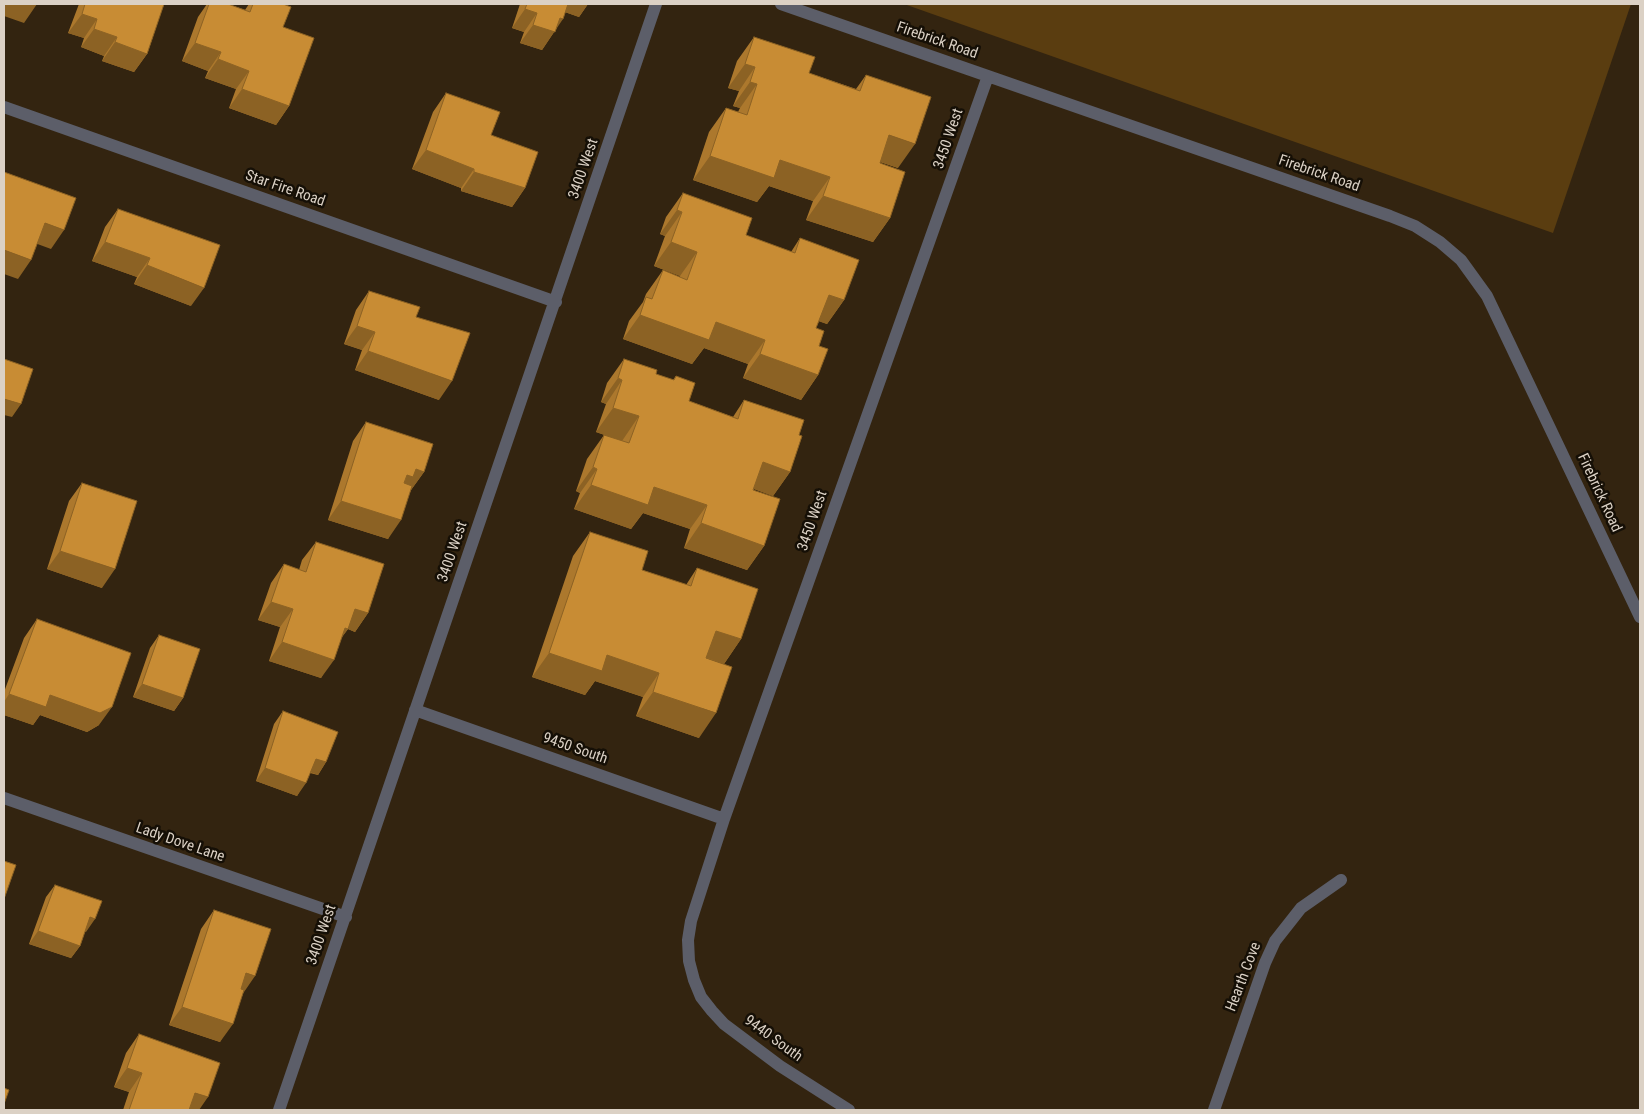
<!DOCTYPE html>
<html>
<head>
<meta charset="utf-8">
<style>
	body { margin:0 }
	#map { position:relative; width:1644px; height:1114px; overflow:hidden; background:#332410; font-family:"Roboto Condensed",sans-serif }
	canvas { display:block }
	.frame { position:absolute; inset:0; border:5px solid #dbd1c5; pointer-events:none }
</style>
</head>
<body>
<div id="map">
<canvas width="1644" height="1114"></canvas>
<div class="frame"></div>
</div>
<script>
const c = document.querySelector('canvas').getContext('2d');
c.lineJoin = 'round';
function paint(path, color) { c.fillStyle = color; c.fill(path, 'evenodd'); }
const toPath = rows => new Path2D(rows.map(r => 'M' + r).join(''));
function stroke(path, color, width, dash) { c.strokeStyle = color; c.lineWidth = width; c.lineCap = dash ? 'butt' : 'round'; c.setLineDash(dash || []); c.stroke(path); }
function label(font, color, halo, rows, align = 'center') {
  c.font = font + ' "Roboto Condensed",sans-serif'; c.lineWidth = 5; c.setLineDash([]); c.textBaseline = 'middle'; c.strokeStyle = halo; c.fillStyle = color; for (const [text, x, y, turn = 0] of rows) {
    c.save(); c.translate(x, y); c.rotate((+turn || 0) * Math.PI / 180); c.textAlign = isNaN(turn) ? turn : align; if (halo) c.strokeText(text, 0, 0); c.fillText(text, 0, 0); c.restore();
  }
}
paint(toPath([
	[904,4,1631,4,1553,233]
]), '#5a3d10');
stroke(toPath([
	[781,4,1390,216,1415,226,1440,242,1461,260,1487,296,1640,617],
	[4,107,556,302],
	[415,710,724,819],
	[4,798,346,917],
	[279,1110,656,4],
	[849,1110,780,1066,724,1024,712,1011,701,997,694,980,689,961,688,940,691,921,724,819,988,76],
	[1214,1110,1265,963,1275,941,1301,908,1341,880]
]), '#5c5e69', 12);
paint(toPath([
	[79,4,164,4,147,54,134,72,102,61,104,56,81,47,84,38,68,33],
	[207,4,228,4,245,10,249,4,283,4,283,27,289,106,276,125,229,108,236,89,205,78,208,71,182,61,198,17],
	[520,4,588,4,579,17,565,12,556,29,542,50,520,43,524,32,512,28],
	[754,37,809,73,856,89,866,75,898,168,880,162,890,218,873,242,806,220,813,201,769,186,757,202,693,180,709,132,726,108,738,112,740,108,733,106,739,91,728,88,737,61],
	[446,93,491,135,525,188,512,207,461,191,461,188,412,169,433,112],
	[683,193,746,235,791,252,800,238,844,300,827,324,819,321,816,328,819,346,818,375,801,400,743,378,748,364,704,348,692,364,623,339,629,321,643,302,646,294,663,270,680,277,680,276,654,266,665,236,660,234,666,217],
	[118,209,191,306,134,284,137,277,92,261,105,227],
	[369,291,416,317,439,400,355,370,362,350,344,344,356,310],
	[624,359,656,374,673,380,676,376,689,401,733,417,744,400,799,435,790,472,773,496,754,489,764,546,747,570,684,548,690,529,643,513,631,529,574,509,580,493,576,491,587,459,604,435,622,441,596,432,606,404,601,402,607,383],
	[366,422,424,472,411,490,388,539,328,520,353,441],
	[82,483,102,588,47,569,69,501],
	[590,532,642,570,686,585,697,568,741,639,724,664,706,658,699,738,636,716,643,697,595,681,585,695,532,677,573,556],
	[316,542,368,613,355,632,348,629,341,638,321,678,269,661,280,627,258,620,271,583,284,564,299,570,302,560],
	[37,619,99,725,87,732,40,715,33,725,4,715,4,692,24,638],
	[159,635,183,698,174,711,133,697,150,648],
	[283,711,326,762,318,775,310,773,297,796,256,781,274,724],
	[55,885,86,932,85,931,80,946,71,958,29,944,46,897],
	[214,910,243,994,220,1042,169,1025,201,929],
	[139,1034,199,1110,123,1110,129,1092,114,1087,126,1053]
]), '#ac782d');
paint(toPath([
	[4,4,37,4,24,23,4,16],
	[563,4,588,4,579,17,559,10],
	[525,9,537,13,524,32,512,28],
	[82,14,97,19,84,38,68,33],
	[560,18,563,19,542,50,520,43,533,25],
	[94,29,117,37,104,56,81,47],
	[115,42,147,54,134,72,102,61],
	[195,43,221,52,208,71,182,61],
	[218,59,249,71,236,89,205,78],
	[745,64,755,67,739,91,728,88],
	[750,82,757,84,740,108,733,106],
	[242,89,289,106,276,125,229,108],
	[889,135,915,144,898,168,872,159],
	[426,150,474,169,461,188,412,169],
	[710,156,780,160,830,177,813,201,769,186,757,202,693,180],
	[474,172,525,188,512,207,461,191],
	[823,196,890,218,873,242,806,220],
	[677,210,682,212,665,236,660,234],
	[45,223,64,230,51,249,32,242],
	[105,242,150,258,137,277,92,261],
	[671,242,697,252,680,276,654,266],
	[4,250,31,260,18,279,4,274],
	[147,265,204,288,191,306,134,284],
	[829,295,844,300,827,324,812,319],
	[640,315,716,322,765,340,748,364,704,348,692,364,623,339],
	[357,326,375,332,362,350,344,344],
	[368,351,452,381,439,400,355,370],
	[760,354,818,375,801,400,743,378],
	[618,378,622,380,606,404,601,402],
	[4,399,21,404,12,417,4,415],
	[613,408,639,416,622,441,596,432],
	[763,462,790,472,773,496,746,486],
	[593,467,597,469,580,493,576,491],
	[416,469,424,472,411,490,400,496,407,475],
	[591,485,654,487,707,505,690,529,643,513,631,529,574,509],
	[341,501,401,520,388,539,328,520],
	[701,523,764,546,747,570,684,548],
	[60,551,115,569,102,588,47,569],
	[271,602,293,609,280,627,258,620],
	[355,609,368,613,355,632,348,629,335,647],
	[716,631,741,639,724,664,699,655],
	[282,642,334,660,321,678,269,661],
	[549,653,607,655,659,673,643,697,595,681,585,695,532,677],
	[142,684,183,698,174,711,133,697],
	[653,692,716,713,699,738,636,716],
	[9,694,50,695,112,707,99,725,87,732,40,715,33,725,4,715,4,702],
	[316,759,326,762,318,775,307,771],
	[265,768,306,783,297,796,256,781],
	[90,917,95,919,86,932,81,930],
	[38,931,80,946,71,958,29,944],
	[246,973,255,976,242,995,233,992],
	[182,1007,233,1024,220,1042,169,1025],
	[127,1068,142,1073,129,1092,114,1087],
	[195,1093,208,1097,199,1110,183,1110]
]), '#8c6224');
const building = toPath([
	[85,4,164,4,147,54,115,42,117,37,94,29,97,19,82,14,85,4],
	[209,4,228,4,250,12,253,4,283,4,291,7,283,27,314,38,289,106,242,89,249,71,218,59,221,52,195,43,209,4],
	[527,4,568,4,563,19,560,18,555,32,533,25,537,13,525,9,527,4],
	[754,37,815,57,809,73,860,91,866,75,931,97,915,144,889,135,880,163,905,172,890,218,823,196,830,177,780,160,774,178,710,156,726,108,747,115,757,84,750,82,755,67,745,64,754,37],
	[446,93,500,112,491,135,538,152,525,188,474,172,474,169,426,150,446,93],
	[4,172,76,198,64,230,45,223,31,260,4,250,4,172],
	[683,193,752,218,746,235,795,253,800,238,859,260,844,300,829,295,816,328,824,331,819,346,828,349,818,375,760,354,765,340,716,322,709,340,640,315,646,297,652,299,663,270,687,280,697,252,671,242,682,212,677,210,683,193],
	[118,209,220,245,204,288,147,265,150,258,105,242,118,209],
	[369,291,420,307,416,317,470,333,452,381,368,351,375,332,357,326,369,291],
	[4,359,33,369,21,404,4,399,4,359],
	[624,359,657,370,656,374,674,380,676,376,695,383,689,401,738,419,744,400,804,420,799,435,802,436,790,472,763,462,753,490,780,499,764,546,701,523,707,505,654,487,648,505,591,485,597,469,593,467,604,435,629,443,639,416,613,408,622,380,618,378,624,359],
	[366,422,433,444,424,472,416,469,413,477,407,475,404,483,412,486,401,520,341,501,366,422],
	[82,483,137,501,115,569,60,551,82,483],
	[590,532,648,551,642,570,691,586,697,568,758,589,741,639,716,631,706,658,732,667,716,713,653,692,659,673,607,655,602,671,549,653,590,532],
	[316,542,384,564,368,613,355,609,348,629,345,628,334,660,282,642,293,609,271,602,284,564,306,572,316,542],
	[37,619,131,653,112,707,100,713,50,695,46,707,9,694,37,619],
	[159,635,200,649,183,698,142,684,159,635],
	[283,711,338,732,326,762,316,759,306,783,265,768,283,711],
	[4,861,16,865,4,899,4,861],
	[55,885,102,901,95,919,90,917,80,946,38,931,55,885],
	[214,910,271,929,255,976,246,973,241,989,244,990,233,1024,182,1007,214,910],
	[139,1034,220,1063,208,1097,195,1093,189,1110,129,1110,142,1073,127,1068,139,1034],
	[4,1088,9,1090,4,1104,4,1088]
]);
paint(building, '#c88c34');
stroke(building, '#8c6224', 1);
label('15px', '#dbd1c5', '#150f06', [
	["Firebrick Road",937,41,19],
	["3450 West",949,139,-71],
	["3400 West",584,169,-71],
	["Firebrick Road",1319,174,19],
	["Star Fire Road",285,189,19],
	["Firebrick Road",1599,493,65],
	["3450 West",813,521,-71],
	["3400 West",453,552,-71],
	["9450 South",575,749,19],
	["Lady Dove Lane",180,843,19],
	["3400 West",322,935,-71],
	["Hearth Cove",1244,977,-69],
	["9440 South",773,1039,36]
]);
</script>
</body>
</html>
